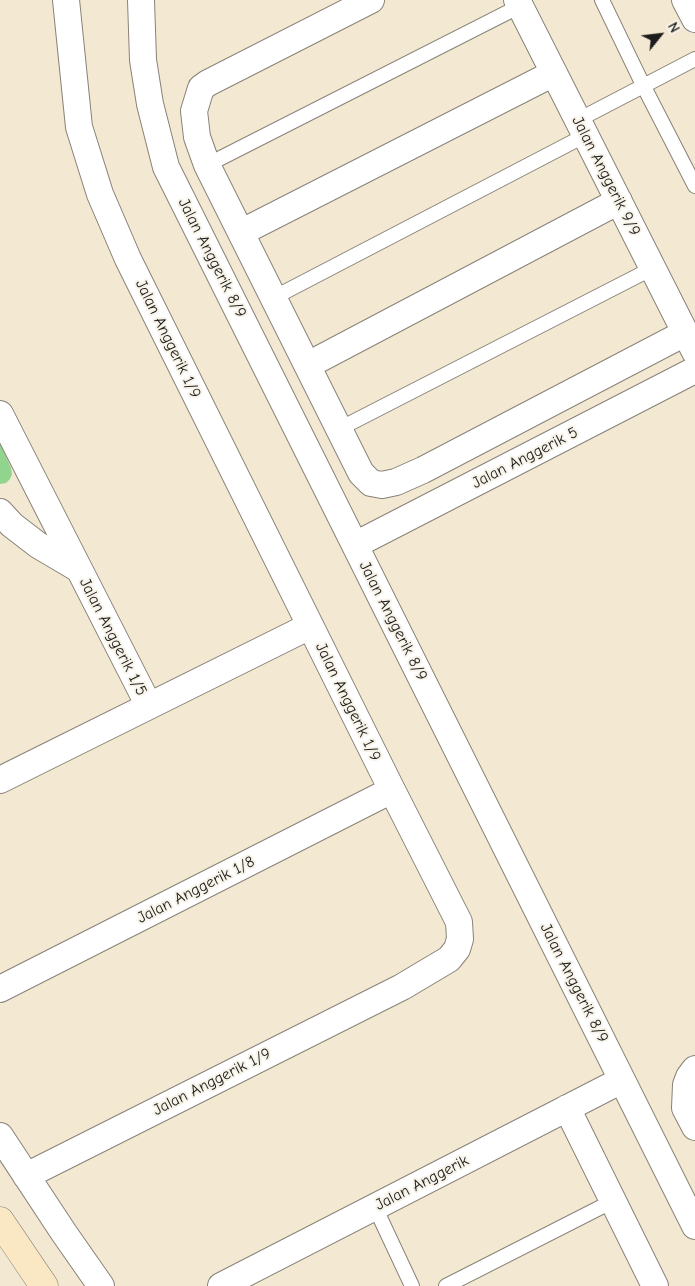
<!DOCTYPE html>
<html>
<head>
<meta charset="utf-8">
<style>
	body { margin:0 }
	#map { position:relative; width:695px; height:1286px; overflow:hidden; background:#f3e9d3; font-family:"Comic Neue",sans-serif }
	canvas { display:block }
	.north { position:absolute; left:635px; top:10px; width:50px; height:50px; -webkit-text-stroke:4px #f7f3e8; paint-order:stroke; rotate:61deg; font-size:14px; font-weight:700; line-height:20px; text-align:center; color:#1c1c1c }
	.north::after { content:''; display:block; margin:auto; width:18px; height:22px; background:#1c1c1c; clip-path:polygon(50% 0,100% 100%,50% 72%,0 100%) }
</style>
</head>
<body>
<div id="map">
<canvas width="695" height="1286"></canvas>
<div class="north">N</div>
</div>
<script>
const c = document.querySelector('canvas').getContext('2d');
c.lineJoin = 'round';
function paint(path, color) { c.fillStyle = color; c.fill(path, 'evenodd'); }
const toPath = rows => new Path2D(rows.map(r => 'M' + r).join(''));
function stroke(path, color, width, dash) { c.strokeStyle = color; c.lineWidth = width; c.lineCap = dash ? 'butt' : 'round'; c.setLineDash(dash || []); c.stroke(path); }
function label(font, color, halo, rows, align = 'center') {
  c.font = font + ' "Comic Neue",sans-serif'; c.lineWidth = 4; c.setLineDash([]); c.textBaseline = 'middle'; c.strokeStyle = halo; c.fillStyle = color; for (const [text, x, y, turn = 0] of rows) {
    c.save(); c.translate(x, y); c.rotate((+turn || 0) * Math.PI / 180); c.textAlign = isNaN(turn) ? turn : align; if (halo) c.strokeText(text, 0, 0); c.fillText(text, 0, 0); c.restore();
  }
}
paint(toPath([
	[0,443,11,468,12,474,10,479,6,483,0,484]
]), '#90d48d');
const lane = toPath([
	[602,0,643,85,695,186],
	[578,120,695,59],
	[207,165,520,6],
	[275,297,586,135],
	[339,429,653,268],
	[375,1207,412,1286],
	[446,1286,613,1201]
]);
const street = toPath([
	[141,0,143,60,150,104,166,167,695,1226],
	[371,0,208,83,201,88,194,111,197,137,207,165,361,473,371,483,382,485,396,482,423,470,685,333],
	[517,0,695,352],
	[685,0,695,19],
	[242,232,554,73],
	[308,365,619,201],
	[0,414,149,706],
	[0,512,12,525,38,545,77,568],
	[355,545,695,370],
	[0,780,310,626],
	[0,989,392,790],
	[695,1069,689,1077,686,1085,685,1108,695,1127],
	[567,1108,655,1286],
	[0,1136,64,1233,101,1286],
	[26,1176,402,987,449,959,457,949,460,939,459,922,392,790,128,259,100,194,79,127,66,0],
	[221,1286,622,1080]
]);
const secondary = toPath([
	[0,1221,44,1286]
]);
stroke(lane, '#888278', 16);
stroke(street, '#888278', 28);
stroke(secondary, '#888278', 29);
stroke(lane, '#fff', 14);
stroke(street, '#fff', 26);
stroke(secondary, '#fae7c3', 28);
label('16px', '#1c1c1c', '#f7f3e8', [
	["Jalan Anggerik 9/9",606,176,63],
	["Jalan Anggerik 8/9",212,258,63],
	["Jalan Anggerik 1/9",168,339,64],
	["Jalan Anggerik 5",525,458,-27],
	["Jalan Anggerik 8/9",393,621,63],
	["Jalan Anggerik 1/5",113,637,63],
	["Jalan Anggerik 1/9",348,702,64],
	["Jalan Anggerik 1/8",196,890,-27],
	["Jalan Anggerik 8/9",574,983,63],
	["Jalan Anggerik 1/9",212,1082,-27],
	["Jalan Anggerik",422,1183,-27]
]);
</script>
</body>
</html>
